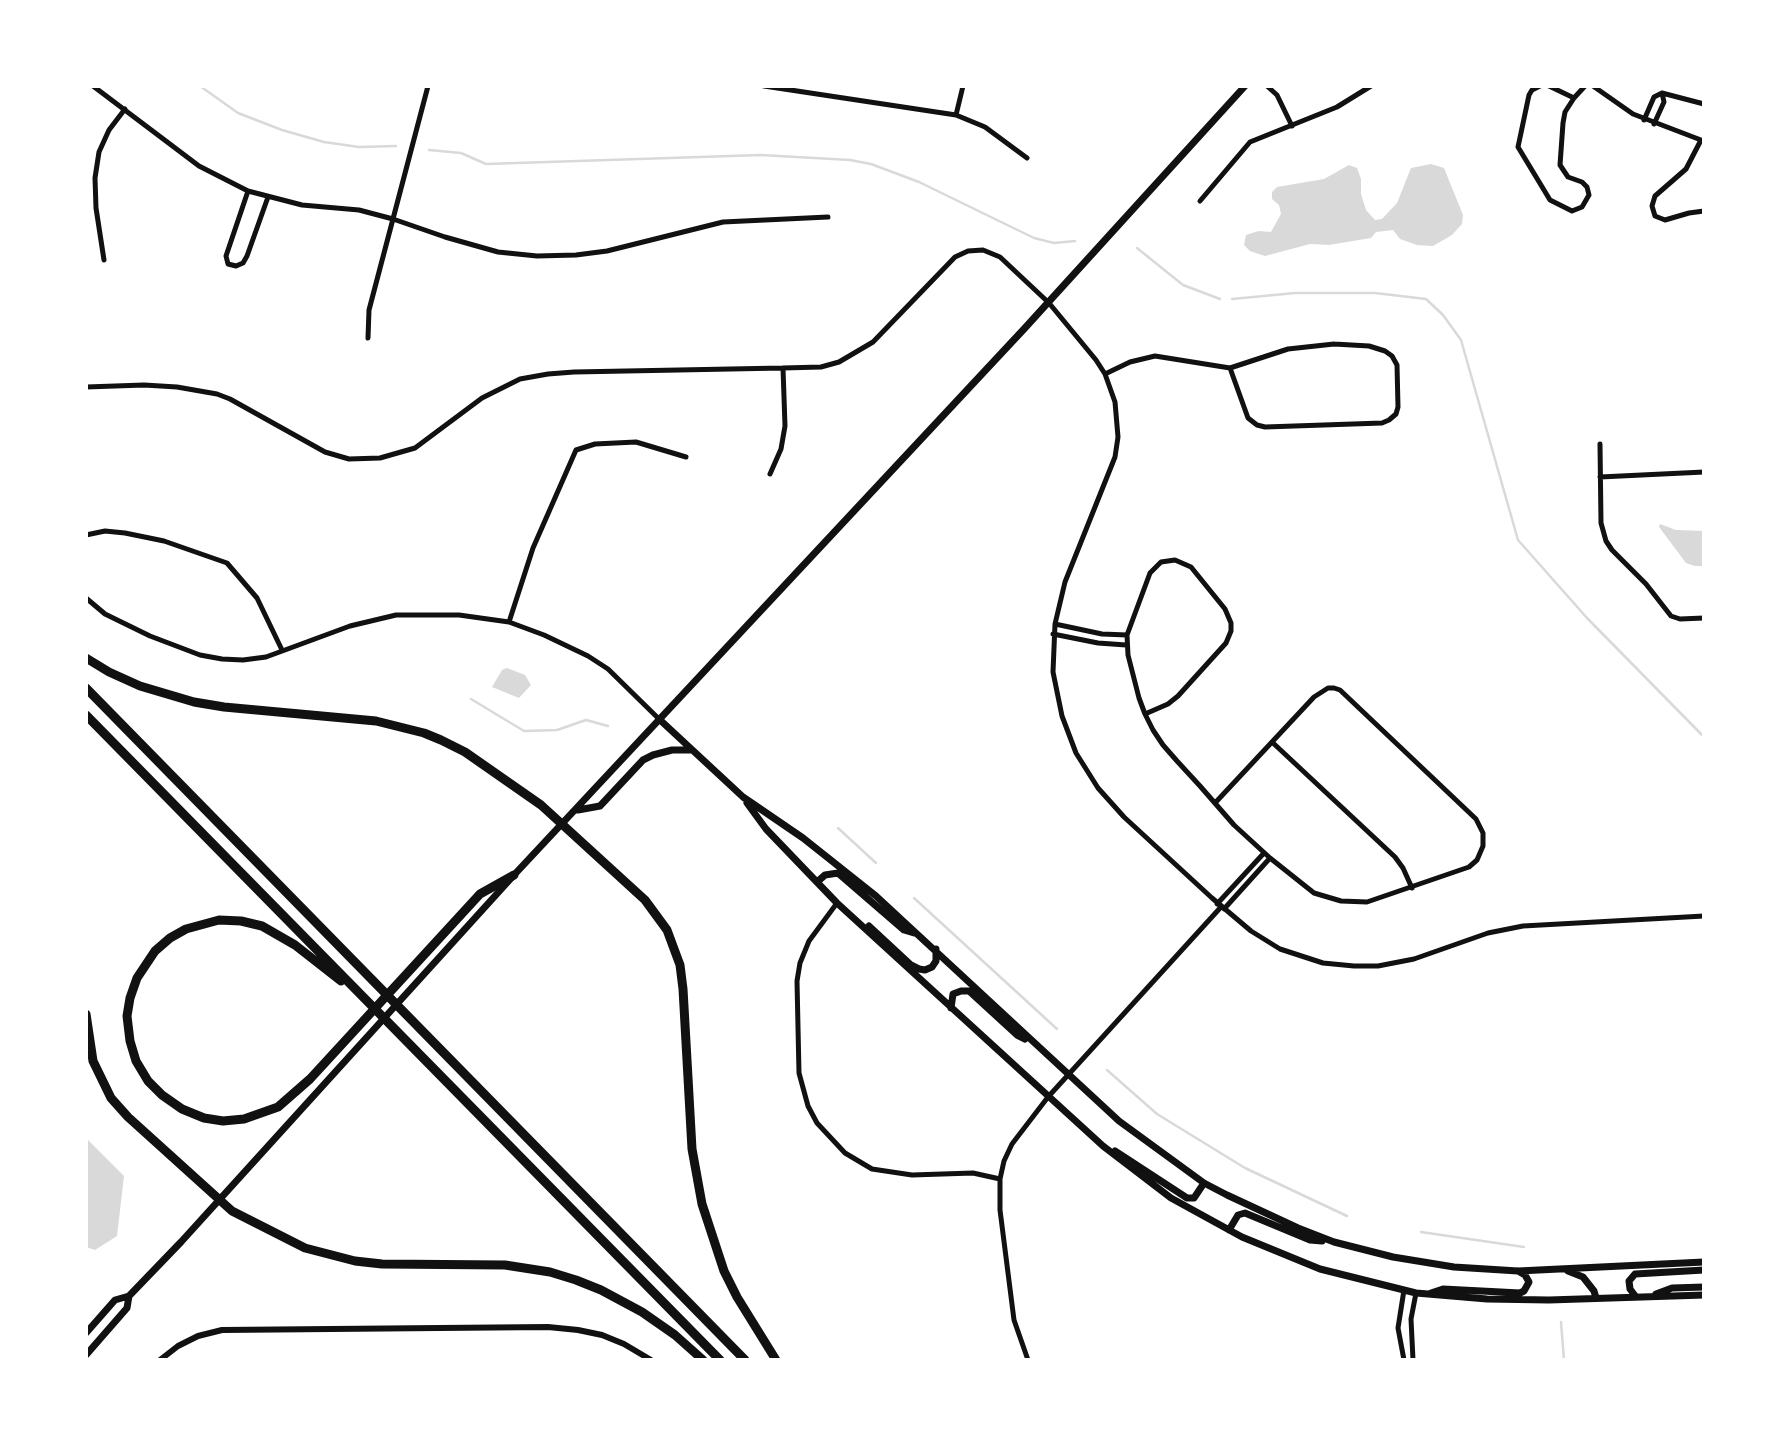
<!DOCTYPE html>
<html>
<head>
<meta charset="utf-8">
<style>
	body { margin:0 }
	#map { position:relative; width:1790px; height:1446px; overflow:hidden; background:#fff; font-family:"DejaVu Sans",sans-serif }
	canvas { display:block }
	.frame { position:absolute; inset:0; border:88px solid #fff; pointer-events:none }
</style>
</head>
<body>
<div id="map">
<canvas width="1790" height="1446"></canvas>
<div class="frame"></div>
</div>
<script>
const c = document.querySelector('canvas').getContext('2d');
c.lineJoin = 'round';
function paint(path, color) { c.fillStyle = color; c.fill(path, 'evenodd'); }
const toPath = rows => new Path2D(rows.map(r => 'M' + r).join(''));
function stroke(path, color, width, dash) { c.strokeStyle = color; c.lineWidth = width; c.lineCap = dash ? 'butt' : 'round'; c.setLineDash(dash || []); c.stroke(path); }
paint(toPath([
	[1431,164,1444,168,1463,215,1462,224,1452,235,1433,246,1417,245,1400,239,1393,230,1376,232,1371,238,1329,245,1310,244,1265,256,1250,251,1244,245,1246,235,1259,231,1271,232,1281,214,1279,205,1272,199,1272,192,1277,187,1324,179,1349,165,1357,168,1361,179,1361,194,1366,210,1375,220,1382,219,1397,203,1411,168],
	[1660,524,1676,530,1704,531,1704,566,1695,566,1686,563,1659,527],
	[507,668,525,675,531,685,519,698,492,687,502,670],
	[86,1138,124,1176,117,1236,95,1250,86,1247]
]), '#d9d9d9');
stroke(toPath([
	[200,86,238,113,282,130,324,142,359,147,396,146],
	[429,150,461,153,486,164,761,155,850,160,871,164,919,182,1034,238,1054,243,1075,241],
	[1137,248,1183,285,1220,299],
	[1232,299,1295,293,1375,293,1426,299,1443,315,1461,340,1518,540,1587,618,1704,737],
	[471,699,524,731,557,730,586,720,608,726],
	[838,828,876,863],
	[914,898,1057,1029],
	[1107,1070,1157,1114,1245,1168,1347,1216],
	[1421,1232,1524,1247],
	[1561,1322,1564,1360]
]), '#d9d9d9', 2.5);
stroke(toPath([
	[93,86,199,166,248,191,302,205,359,210,393,219,445,237,498,252,537,256,576,255,607,251,723,222,828,217],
	[764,86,956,115,985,127,1027,158],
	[1267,86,1277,95,1292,126],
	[1540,86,1532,90,1529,95,1518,147,1550,200,1572,211,1582,207,1589,195,1587,187,1582,182,1568,177,1560,165,1563,123,1565,112,1574,98,1549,86],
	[1593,86,1633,114,1701,140,1686,169,1655,196,1652,206,1655,216,1665,220,1689,213,1704,211],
	[1662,93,1704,104],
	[1574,98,1585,86],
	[956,115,963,86],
	[1644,120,1654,97,1662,93],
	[1654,124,1664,102,1662,93],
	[248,191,226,256,228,264,236,266,243,263,247,256,268,197],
	[1200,201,1250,142,1337,107,1371,86],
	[104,260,96,208,95,178,99,152,109,130,125,109],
	[368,338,369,310,428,86],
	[1334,344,1369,346,1385,351,1392,356,1397,365,1398,407,1396,414,1389,420,1382,423,1265,427,1257,425,1248,418,1230,368,1288,349,1334,344],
	[1105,374,1130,362,1155,356,1230,368],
	[86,387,144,385,177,387,217,394,230,399,325,452,349,459,380,458,415,448,482,398,520,379,548,374,574,372,783,368,821,367,839,362,873,342,955,257,968,251,983,250,1000,257,1049,303,1096,360,1105,374,1115,402,1118,437,1115,457,1065,582,1055,624,1053,672,1062,716,1076,753,1098,788,1124,817,1212,898,1251,931,1280,949,1323,963,1354,966,1378,966,1414,959,1488,933,1523,926,1704,916],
	[1600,444,1601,523,1606,541,1612,550,1646,584,1671,616,1680,619,1704,618],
	[770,474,781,449,785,426,783,368],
	[1600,477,1704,472],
	[86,535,105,531,125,533,164,541,227,563,257,598,282,650],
	[86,598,105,614,150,636,200,655,222,659,243,660,266,657,350,626,396,615,459,615,509,622,544,635,588,656,608,669,659,719],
	[509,622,533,548,576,450,595,444,636,442,686,457],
	[1055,624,1102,634,1127,635],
	[1053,634,1098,643,1126,645],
	[1145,714,1168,704,1178,696,1226,643,1231,631,1231,623,1225,609,1191,567,1175,560,1161,562,1150,573,1127,635,1128,655,1139,698,1145,714,1153,730,1163,745,1177,761,1200,786,1234,825,1270,858,1314,893,1341,901,1367,902,1469,867,1477,860,1483,846,1483,833,1476,819,1340,690,1334,688,1328,688,1314,697,1215,803],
	[1272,742,1395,857,1403,868,1412,888],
	[837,903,809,941,800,963,797,981,799,1073,808,1106,817,1123,845,1153,872,1169,912,1175,973,1173,1000,1179],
	[1217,904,1264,853],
	[1224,909,1270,858],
	[1404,1290,1398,1328,1404,1360],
	[1028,1360,1014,1320,1000,1210,1000,1179,1004,1161,1012,1144,1048,1097,1221,907],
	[1413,1360,1411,1319,1416,1293]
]), '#111', 5);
stroke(toPath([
	[160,1360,178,1346,198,1336,222,1330,548,1327,578,1330,602,1335,624,1344,651,1360]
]), '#111', 6);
stroke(toPath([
	[659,719,743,797,803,838,876,896,1119,1121,1204,1183,1227,1195,1298,1228,1334,1242,1393,1257,1454,1267,1518,1271,1704,1262],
	[747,803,766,829,837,903,1103,1146,1171,1198,1242,1237,1320,1269,1416,1293,1487,1299,1549,1300,1704,1295],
	[578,810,600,806,643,760,653,755,672,750,692,750],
	[817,882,825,875,838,873,904,930,914,933],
	[869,926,911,965,919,969,925,970,932,967,936,961,936,949],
	[951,1008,953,994,961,991,969,991,1017,1035,1025,1039],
	[1115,1151,1187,1198,1194,1198,1204,1183],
	[1229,1230,1238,1215,1245,1213,1310,1240,1322,1241],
	[1568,1271,1583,1277,1594,1291,1596,1298],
	[1431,1293,1443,1289,1520,1293,1524,1291,1529,1282,1525,1275,1518,1271],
	[1656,1294,1672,1288,1704,1287],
	[1636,1297,1630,1289,1629,1281,1635,1274,1704,1270],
	[86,1333,115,1300,129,1296,181,1242,514,875,1024,329,1245,86],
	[86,1355,127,1308,129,1296]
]), '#111', 7);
stroke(toPath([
	[86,658,109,672,140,686,194,702,224,707,376,721,424,733,441,740,465,752,541,805,645,900,667,930,680,965,683,989,692,1149,702,1204,724,1271,737,1297,776,1360],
	[86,688,745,1360],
	[86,715,720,1360],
	[341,981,295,945,262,926,241,921,219,920,186,929,170,938,155,951,137,978,130,998,127,1016,130,1041,136,1061,148,1081,162,1095,182,1109,204,1118,223,1121,244,1119,278,1107,310,1079,480,894,514,875],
	[86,1014,93,1061,111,1098,128,1117,232,1211,305,1248,355,1261,382,1264,505,1265,550,1272,576,1280,601,1290,642,1312,675,1335,703,1360]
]), '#111', 9);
</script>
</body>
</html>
